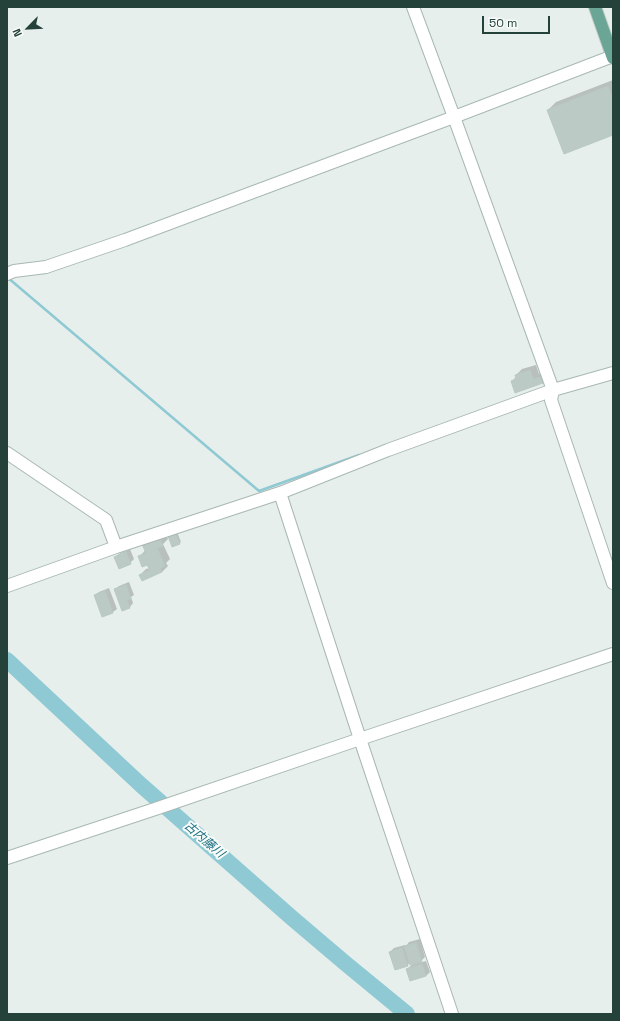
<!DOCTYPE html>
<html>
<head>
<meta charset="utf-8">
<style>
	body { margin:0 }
	#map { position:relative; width:620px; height:1021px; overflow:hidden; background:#e6efeb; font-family:"Space Grotesk",sans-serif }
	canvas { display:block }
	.frame { position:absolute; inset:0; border:8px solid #24423a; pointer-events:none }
	.north { position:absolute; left:8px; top:8px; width:40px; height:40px; -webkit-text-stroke:3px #f7fbf9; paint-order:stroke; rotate:246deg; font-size:11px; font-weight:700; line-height:16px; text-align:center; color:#24423a }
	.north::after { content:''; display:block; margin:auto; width:14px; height:18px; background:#24423a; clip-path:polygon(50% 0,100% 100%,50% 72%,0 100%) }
	.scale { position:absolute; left:482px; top:16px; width:68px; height:18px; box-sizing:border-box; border:2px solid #24423a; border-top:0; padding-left:5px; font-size:12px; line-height:14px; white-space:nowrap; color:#24423a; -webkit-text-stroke:3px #f7fbf9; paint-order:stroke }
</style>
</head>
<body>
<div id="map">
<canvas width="620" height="1021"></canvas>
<div class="frame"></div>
<div class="north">N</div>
<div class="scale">50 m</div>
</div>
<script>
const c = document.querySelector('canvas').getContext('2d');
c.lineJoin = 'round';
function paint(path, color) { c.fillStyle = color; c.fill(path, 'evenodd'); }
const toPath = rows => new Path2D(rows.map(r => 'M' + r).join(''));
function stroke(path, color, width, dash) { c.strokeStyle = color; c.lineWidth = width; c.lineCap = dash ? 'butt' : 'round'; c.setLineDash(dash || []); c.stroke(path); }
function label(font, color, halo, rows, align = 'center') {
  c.font = font + ' "Space Grotesk","Noto Sans JP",sans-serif'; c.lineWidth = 4; c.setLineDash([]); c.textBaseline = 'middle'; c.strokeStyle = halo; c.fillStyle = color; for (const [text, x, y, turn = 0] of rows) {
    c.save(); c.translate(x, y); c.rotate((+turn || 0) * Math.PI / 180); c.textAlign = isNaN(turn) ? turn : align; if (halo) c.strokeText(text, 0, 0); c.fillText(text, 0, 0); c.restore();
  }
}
paint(toPath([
	[613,80,613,134,548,110,556,102],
	[536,365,539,374,547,371,549,376,543,382,516,392,512,381,517,376,516,375,522,369],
	[164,530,168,539,163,544,170,559,166,563,168,566,162,572,140,575,146,569,150,568,139,557],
	[177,532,181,542,179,543,169,536],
	[130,549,134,559,130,563,115,557,119,554],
	[129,582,134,595,131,597,133,603,130,607,115,589,119,586],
	[109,588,117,609,113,612,102,616,95,595,99,592],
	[420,939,425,957,419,963,426,961,430,972,426,976,411,980,407,969,414,963,410,962,407,966,390,952,394,948,405,945,406,946,409,942]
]), '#0003');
stroke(toPath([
	[7,277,259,491,359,455]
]), '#8ec9d4', 2.5);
stroke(toPath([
	[7,660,141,785,292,918,345,963,407,1014]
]), '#8ec9d4', 16);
const building = toPath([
	[608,86,613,100,613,135,564,154,547,110,608,86],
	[530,370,533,379,541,377,543,383,515,393,511,381,516,379,515,375,530,370],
	[175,533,180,544,172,547,168,536,175,533],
	[158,535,163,546,157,548,165,566,160,568,162,572,142,581,139,575,150,570,147,565,142,567,138,556,146,553,141,542,158,535],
	[126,552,131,564,119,569,114,557,126,552],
	[126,585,131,599,127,600,130,608,122,611,114,589,126,585],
	[105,591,113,613,102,617,94,595,105,591],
	[416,943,422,962,410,965,404,946,416,943],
	[402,948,408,966,395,970,389,952,402,948],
	[422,964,426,976,410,981,406,969,422,964]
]);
paint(building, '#bbcac4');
stroke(building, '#b8c9c2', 1);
const minor = toPath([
	[413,7,454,117,553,390,551,400,613,583],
	[7,274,14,271,46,267,125,240,454,117,613,56],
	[7,453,106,520,116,547],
	[280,493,360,739,452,1014],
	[7,586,116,547,280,493,388,450,553,390,613,373],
	[7,858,155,809,360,739,613,654]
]);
const major = toPath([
	[595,7,613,58]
]);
stroke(minor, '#a8b8b2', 14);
stroke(major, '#c2cac8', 14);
stroke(minor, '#fff', 12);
stroke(major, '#6aa596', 12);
label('italic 12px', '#1c6f80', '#f7fbf9', [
	["古内藤川",204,840,41]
]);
</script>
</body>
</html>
